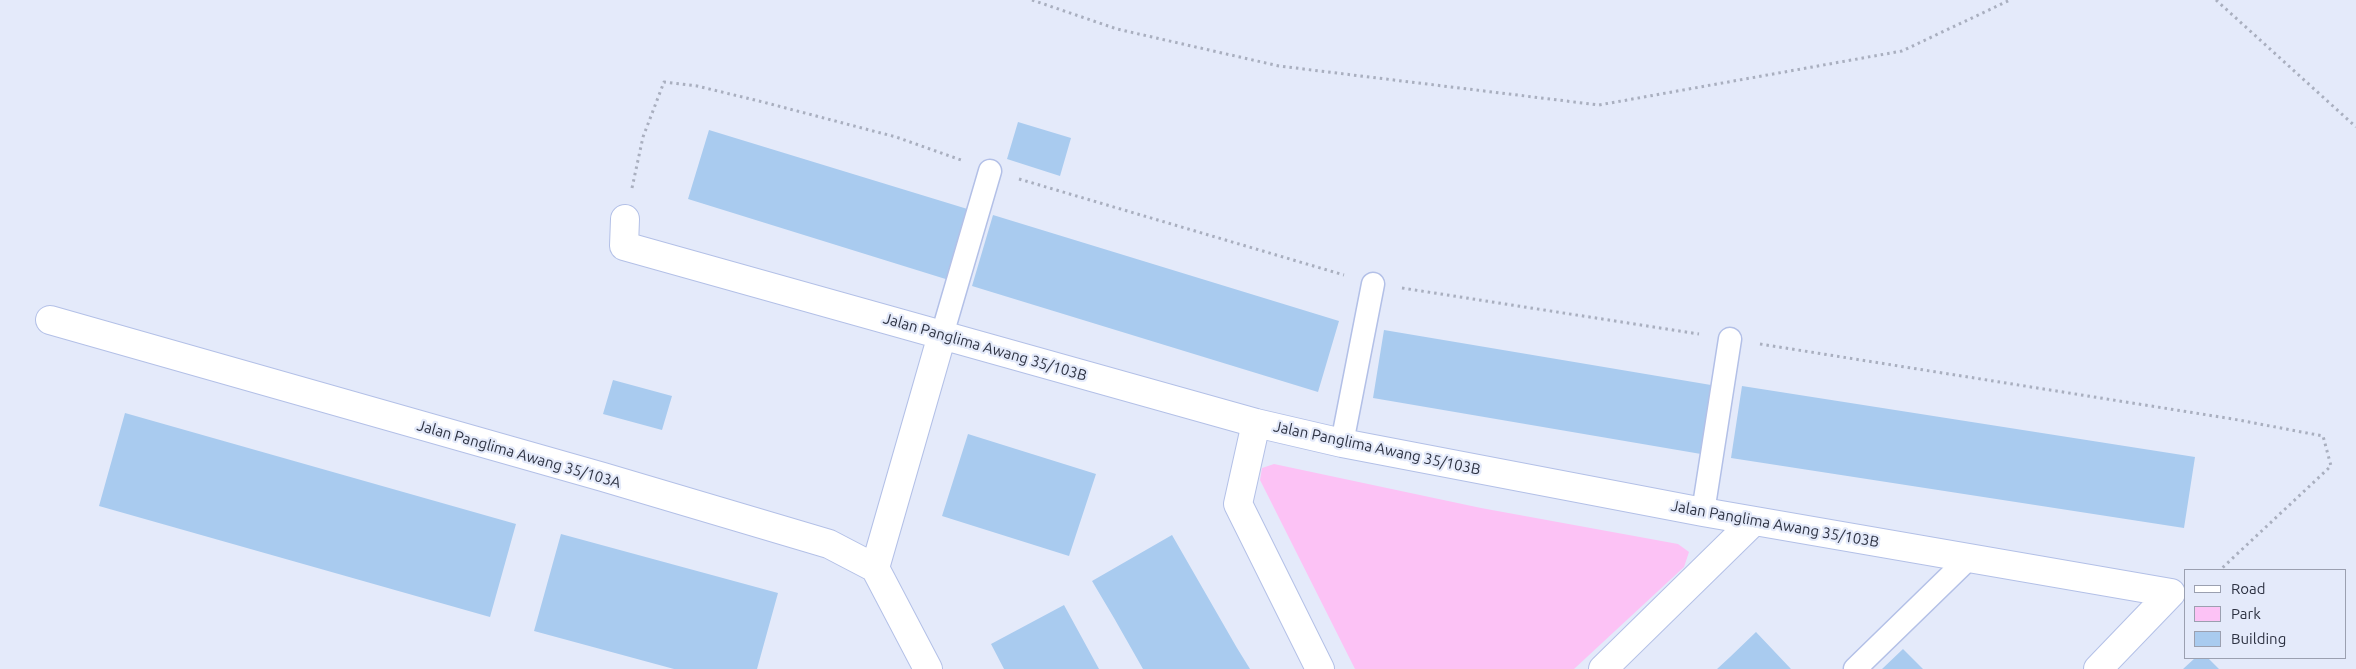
<!DOCTYPE html>
<html>
<head>
<meta charset="utf-8">
<style>
	body { margin:0 }
	#map { position:relative; width:2356px; height:669px; overflow:hidden; background:#e4eafa; font-family:Ubuntu,sans-serif }
	canvas { display:block }
	.legend { position:absolute; left:2184px; top:569px; width:162px; height:90px; box-sizing:border-box; background:#e4eafa; border:1px solid #9ba0b0; margin:0; padding:6px 9px; list-style:none; font-size:15px; color:#2d3242 }
	.legend li { display:flex; align-items:center; gap:10px; height:25px }
	.legend b { width:25px; border:1px solid #9ba0b0 }
</style>
</head>
<body>
<div id="map">
<canvas width="2356" height="669"></canvas>
<ul class="legend">
<li><b style="height:6px;background:#fff"></b>Road</li>
<li><b style="height:14px;background:#fcc2f5"></b>Park</li>
<li><b style="height:14px;background:#a9cbef"></b>Building</li>
</ul>
</div>
<script>
const c = document.querySelector('canvas').getContext('2d');
c.lineJoin = 'round';
function paint(path, color) { c.fillStyle = color; c.fill(path, 'evenodd'); }
const toPath = rows => new Path2D(rows.map(r => 'M' + r).join(''));
function stroke(path, color, width, dash) { c.strokeStyle = color; c.lineWidth = width; c.lineCap = dash ? 'butt' : 'round'; c.setLineDash(dash || []); c.stroke(path); }
function label(font, color, halo, rows, align = 'center') {
  c.font = font + ' Ubuntu,sans-serif'; c.lineWidth = 4.5; c.setLineDash([]); c.textBaseline = 'middle'; c.strokeStyle = halo; c.fillStyle = color; for (const [text, x, y, turn = 0] of rows) {
    c.save(); c.translate(x, y); c.rotate((+turn || 0) * Math.PI / 180); c.textAlign = isNaN(turn) ? turn : align; if (halo) c.strokeText(text, 0, 0); c.fillText(text, 0, 0); c.restore();
  }
}
paint(toPath([
	[1274,464,1481,508,1678,544,1689,552,1684,567,1574,669,1355,669,1260,480,1262,468]
]), '#fcc2f5');
paint(toPath([
	[1018,122,1071,138,1060,176,1007,159],
	[709,130,974,211,952,281,688,199],
	[993,215,1339,321,1318,392,972,286],
	[1384,330,1711,385,1701,454,1373,398],
	[613,380,672,396,662,430,603,414],
	[1742,386,2195,457,2184,528,1731,458],
	[125,413,516,524,490,617,99,506],
	[968,434,1096,474,1069,556,942,516],
	[561,534,778,593,757,669,674,669,534,631],
	[1172,535,1237,648,1250,669,1143,669,1114,618,1092,581],
	[1064,605,1099,669,1004,669,991,644],
	[1756,632,1791,669,1717,669,1730,657],
	[1903,649,1923,669,1882,669],
	[2195,658,2208,658,2219,669,2183,669]
]), '#a9cbef');
const lane = toPath([
	[942,335,990,171],
	[1342,443,1373,284],
	[1703,512,1730,339],
	[1855,669,1969,558]
]);
const street = toPath([
	[625,219,624,246,1256,423,1342,443,1703,512,2171,593],
	[50,320,603,477,829,544,875,568,928,669],
	[1256,423,1238,504,1320,669],
	[875,568,942,335],
	[1603,669,1754,521],
	[2098,669,2171,593]
]);
stroke(lane, '#b3c0e7', 25);
stroke(street, '#b3c0e7', 30);
stroke(toPath([
	[1032,0,1117,29,1279,66,1599,105,1902,51,2010,0],
	[2216,0,2356,127],
	[1019,179,1344,275],
	[632,188,643,137,664,82,697,86,763,102,896,137,961,160],
	[1402,288,1699,334],
	[1760,344,2233,419,2323,436,2331,466,2220,570]
]), '#a9afbf', 3, [2.5, 4]);
stroke(lane, '#fff', 22);
stroke(street, '#fff', 28);
label('15px', '#2d3242', '#e4eafa', [
	["Jalan Panglima Awang 35/103B",985,347,16],
	["Jalan Panglima Awang 35/103B",1377,448,12],
	["Jalan Panglima Awang 35/103A",519,454,16],
	["Jalan Panglima Awang 35/103B",1775,524,10]
]);
</script>
</body>
</html>
